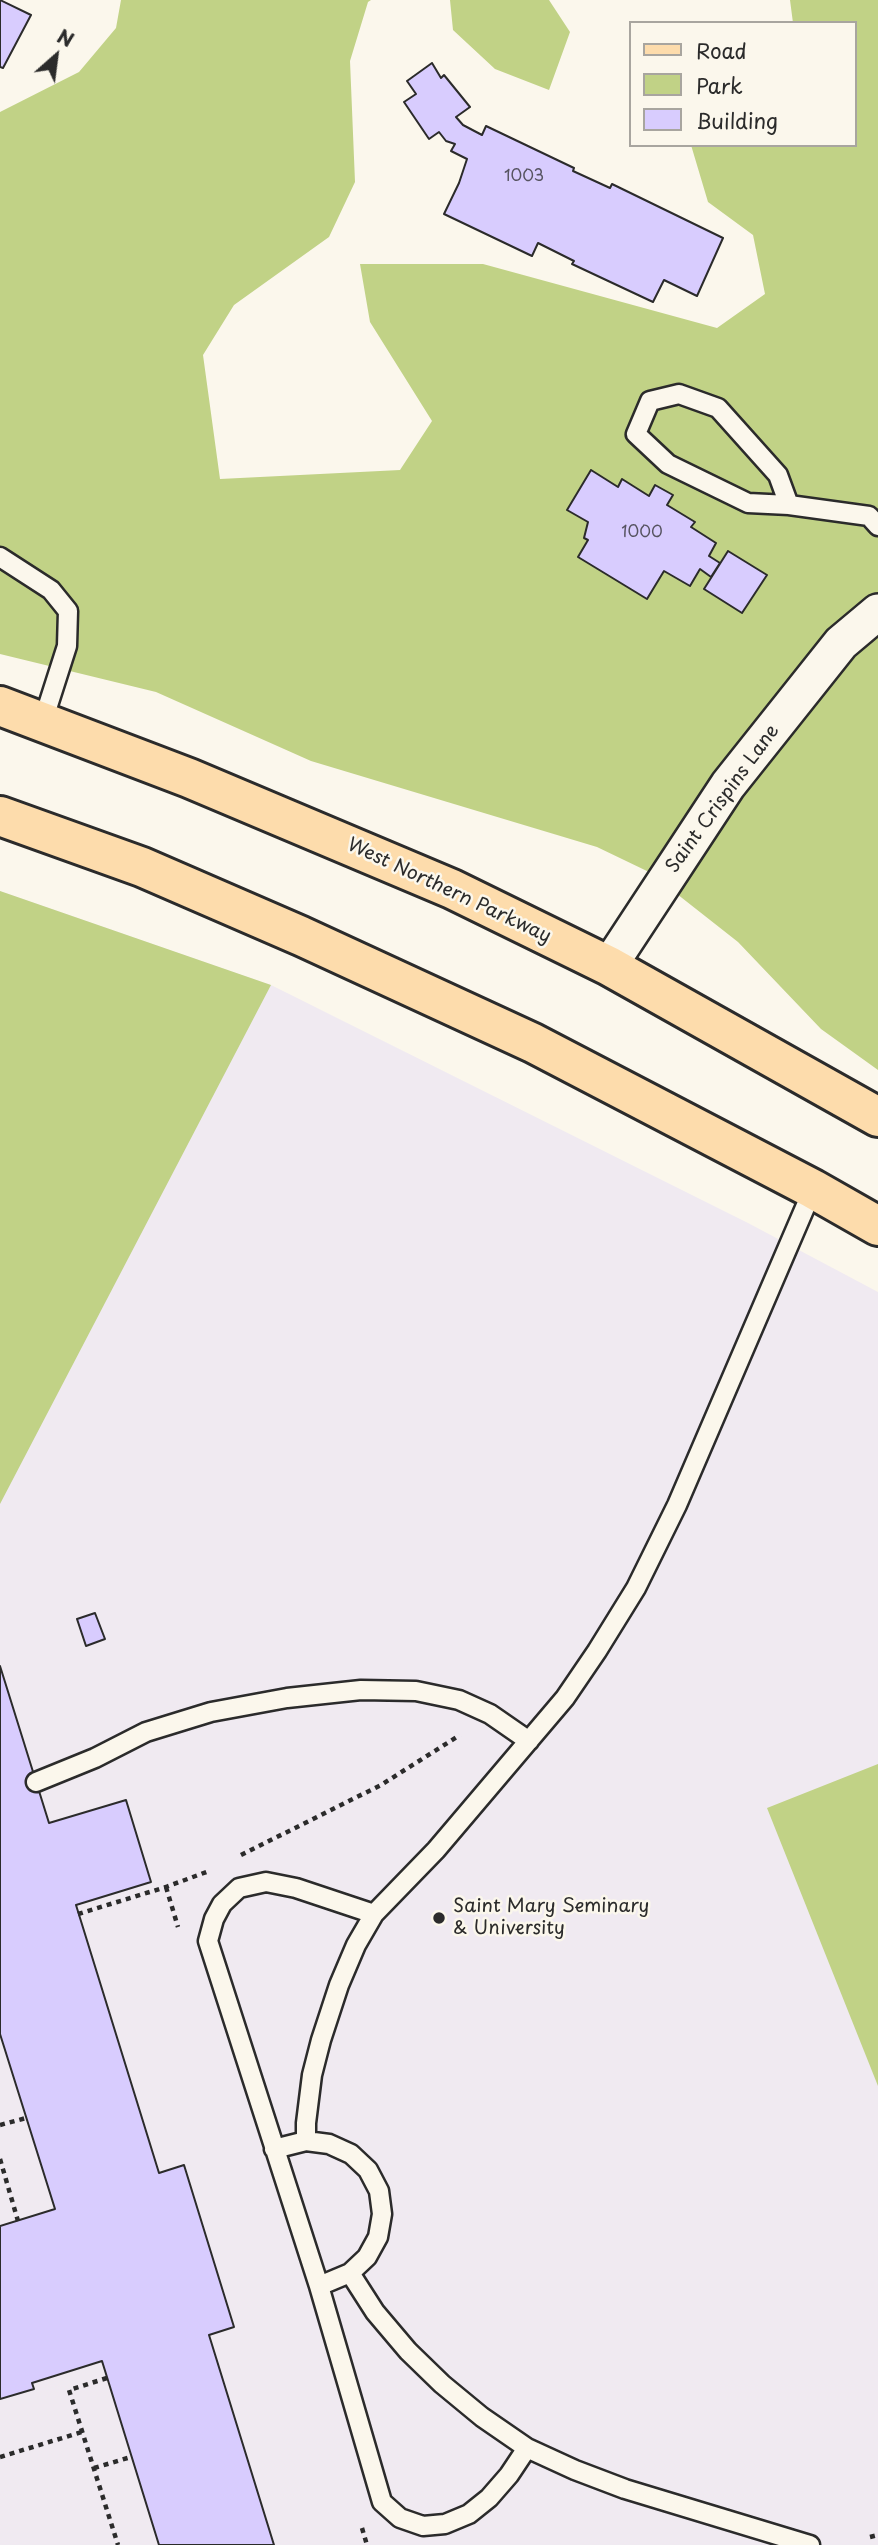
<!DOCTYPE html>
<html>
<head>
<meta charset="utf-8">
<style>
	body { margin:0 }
	#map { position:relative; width:878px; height:2545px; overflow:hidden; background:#fbf7ec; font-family:"Playpen Sans",sans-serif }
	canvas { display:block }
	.legend { position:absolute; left:629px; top:21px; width:228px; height:126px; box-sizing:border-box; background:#fbf7ec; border:2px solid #a8a59f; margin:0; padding:9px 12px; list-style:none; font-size:21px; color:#2b2b2b }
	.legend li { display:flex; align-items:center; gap:14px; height:35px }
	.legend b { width:35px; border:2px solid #a8a59f }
	.north { position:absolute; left:21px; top:21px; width:70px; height:70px; -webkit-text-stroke:5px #fbf7ec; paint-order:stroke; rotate:28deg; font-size:19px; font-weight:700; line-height:28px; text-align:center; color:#2b2b2b }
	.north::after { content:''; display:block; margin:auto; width:24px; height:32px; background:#2b2b2b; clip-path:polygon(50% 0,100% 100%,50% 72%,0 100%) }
</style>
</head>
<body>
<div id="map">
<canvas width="878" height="2545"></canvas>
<ul class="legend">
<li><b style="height:9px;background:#fddcac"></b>Road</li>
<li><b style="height:19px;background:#c1d286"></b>Park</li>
<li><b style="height:19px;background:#d8ccfe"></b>Building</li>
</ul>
<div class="north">N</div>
</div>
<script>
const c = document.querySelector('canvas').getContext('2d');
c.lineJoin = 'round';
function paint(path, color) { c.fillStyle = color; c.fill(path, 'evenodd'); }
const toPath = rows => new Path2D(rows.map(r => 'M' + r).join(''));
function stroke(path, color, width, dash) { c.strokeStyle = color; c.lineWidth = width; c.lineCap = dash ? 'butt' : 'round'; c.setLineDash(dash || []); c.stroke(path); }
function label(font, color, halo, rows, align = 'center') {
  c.font = font + ' "Playpen Sans",sans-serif'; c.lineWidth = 5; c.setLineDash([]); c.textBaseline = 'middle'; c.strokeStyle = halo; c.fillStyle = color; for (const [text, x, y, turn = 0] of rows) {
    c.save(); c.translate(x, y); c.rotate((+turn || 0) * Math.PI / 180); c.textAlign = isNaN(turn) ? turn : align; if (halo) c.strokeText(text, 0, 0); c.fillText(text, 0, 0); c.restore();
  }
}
paint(toPath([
	[0,891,271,985,748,1223,878,1292,878,2545,0,2545]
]), '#f0eaf1');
paint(toPath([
	[121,0,371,0,368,2,350,61,355,182,329,237,234,305,203,355,220,479,400,470,432,421,370,322,360,264,483,264,717,328,765,294,753,235,708,202,691,145,855,145,855,23,793,23,790,0,878,0,878,1070,821,1029,738,942,649,872,597,847,311,761,156,692,0,654,0,112,79,72,116,28],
	[450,0,549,0,570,32,549,90,495,69,453,30],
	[0,891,271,985,0,1504],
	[878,1764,878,2086,767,1808]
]), '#c1d286');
const building = toPath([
	[0,0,31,15,3,68,0,67,0,0],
	[432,63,441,78,444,75,470,107,456,117,463,125,482,135,486,126,574,168,573,171,610,188,612,184,723,238,697,296,664,280,653,302,572,264,574,261,538,243,532,256,444,214,459,183,467,159,451,151,455,144,446,141,439,132,429,139,404,102,416,94,407,81,432,63],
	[591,470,618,487,622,479,649,496,655,485,673,495,667,505,695,522,691,527,716,543,709,556,720,563,711,577,700,569,690,586,664,571,647,599,578,557,588,540,584,538,588,522,567,510,591,470],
	[728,551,767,575,742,613,704,589,728,551],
	[95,1613,105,1639,86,1646,77,1619,95,1613],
	[0,1666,49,1823,126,1800,151,1882,76,1905,159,2173,184,2165,234,2327,209,2335,274,2545,159,2545,102,2361,32,2383,34,2389,0,2399,0,2226,55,2209,0,2034,0,1666]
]);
paint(building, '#d8ccfe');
stroke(building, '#2b2b2b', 2);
const service = toPath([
	[789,505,778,475,718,408,679,394,650,401,636,434,668,464,748,503,789,505,869,516,878,526],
	[0,557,51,590,68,611,67,646,43,721],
	[36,1782,95,1758,146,1732,211,1712,287,1698,361,1690,416,1691,459,1700,490,1714,529,1741],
	[374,1914,296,1888,266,1882,239,1888,222,1904,214,1919,208,1941,319,2286,382,2502,400,2518,423,2526,445,2524,469,2514,489,2498,509,2475,527,2448],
	[306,2141,306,2123,312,2075,321,2040,339,1985,356,1945,374,1914,436,1850,565,1698,597,1651,636,1588,677,1505,813,1189],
	[274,2149,306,2141,329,2144,351,2154,368,2170,379,2191,382,2214,378,2237,367,2257,350,2273,319,2286],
	[350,2273,375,2312,408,2351,442,2384,482,2417,527,2448,575,2470,625,2489,810,2545]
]);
const minor = toPath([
	[609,966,728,785,841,643,878,612]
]);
const primary = toPath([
	[0,706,189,778,452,889,609,966,878,1117],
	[0,816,142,867,301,936,533,1043,813,1189,878,1226]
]);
stroke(service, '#2b2b2b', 23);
stroke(minor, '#2b2b2b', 40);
stroke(primary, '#2b2b2b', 44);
stroke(toPath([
	[241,1855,381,1785,460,1735],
	[166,1887,178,1927],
	[78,1914,166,1887,209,1871],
	[0,2125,26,2118],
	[0,2159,18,2221],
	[107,2378,69,2390,118,2545],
	[0,2457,82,2432],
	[94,2468,131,2457],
	[362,2528,367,2545],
	[870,2537,878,2535]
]), '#2b2b2b', 4.5, [5, 5]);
stroke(service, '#fbf7ec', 18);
stroke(minor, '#fbf7ec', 35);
stroke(primary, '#fddcac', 38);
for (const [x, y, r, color] of [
	[439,1918,7,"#2b2b2b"]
]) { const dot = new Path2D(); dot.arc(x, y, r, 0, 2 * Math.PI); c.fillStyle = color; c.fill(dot); stroke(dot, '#fbf7ec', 2.5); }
label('16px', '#565360', null, [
	["1003",524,177],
	["1000",642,533]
]);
label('19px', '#2b2b2b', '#fbf7ec', [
	["Saint Crispins Lane",723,799,-54],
	["West Northern Parkway",449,891,25]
]);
label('19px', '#2b2b2b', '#fbf7ec', [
	["Saint Mary Seminary",453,1907],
	["& University",453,1929]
], 'left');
</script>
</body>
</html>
